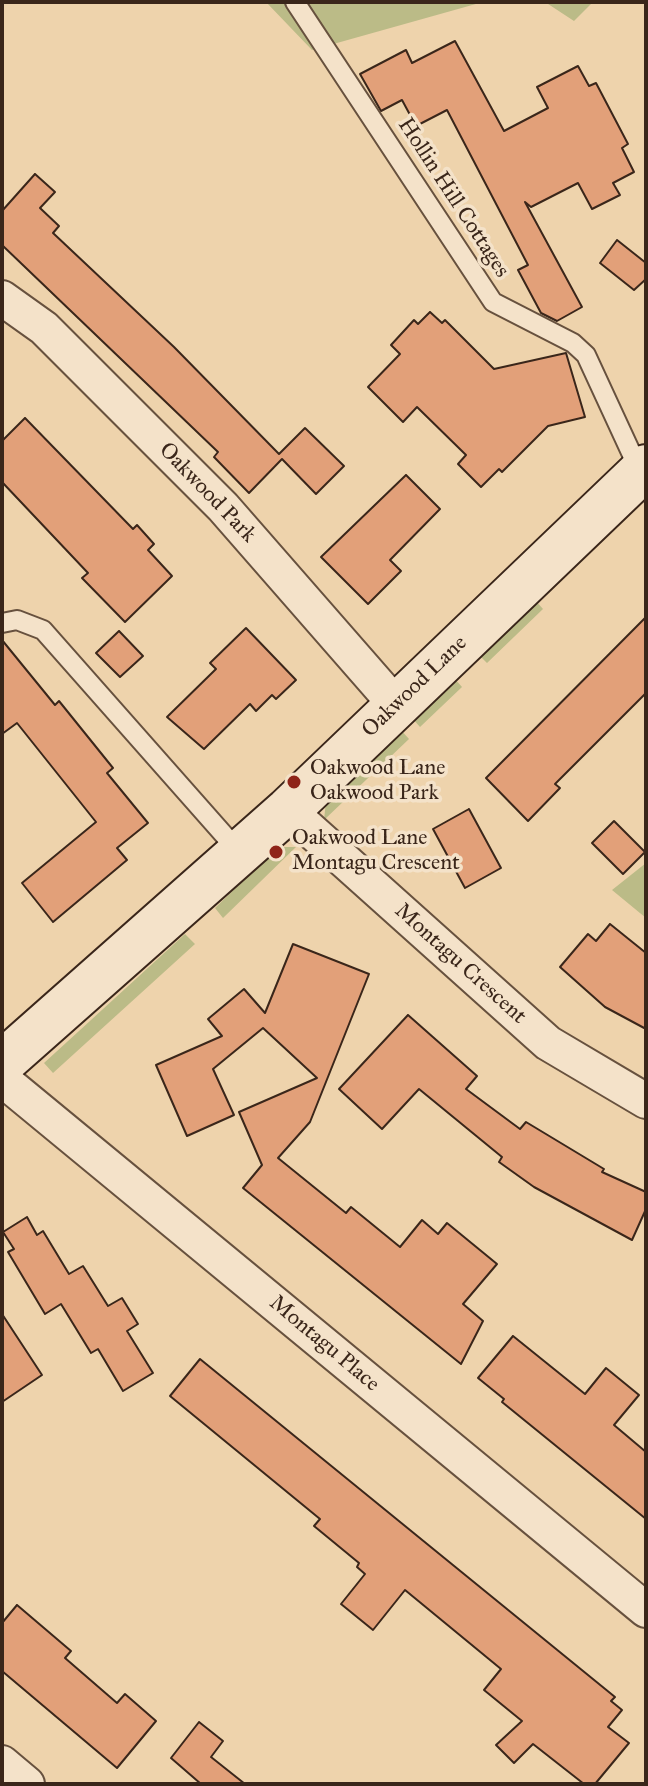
<!DOCTYPE html>
<html>
<head>
<meta charset="utf-8">
<style>
	body { margin:0 }
	#map { position:relative; width:648px; height:1786px; overflow:hidden; background:#eed3ac; font-family:"IM FELL Great Primer",serif }
	canvas { display:block }
	.frame { position:absolute; inset:0; border:4px solid #3a261a; pointer-events:none }
</style>
</head>
<body>
<div id="map">
<canvas width="648" height="1786"></canvas>
<div class="frame"></div>
</div>
<script>
const c = document.querySelector('canvas').getContext('2d');
c.lineJoin = 'round';
function paint(path, color) { c.fillStyle = color; c.fill(path, 'evenodd'); }
const toPath = rows => new Path2D(rows.map(r => 'M' + r).join(''));
function stroke(path, color, width, dash) { c.strokeStyle = color; c.lineWidth = width; c.lineCap = dash ? 'butt' : 'round'; c.setLineDash(dash || []); c.stroke(path); }
function label(font, color, halo, rows, align = 'center') {
  c.font = font + ' "IM FELL Great Primer",serif'; c.lineWidth = 7; c.setLineDash([]); c.textBaseline = 'middle'; c.strokeStyle = halo; c.fillStyle = color; for (const [text, x, y, turn = 0] of rows) {
    c.save(); c.translate(x, y); c.rotate((+turn || 0) * Math.PI / 180); c.textAlign = isNaN(turn) ? turn : align; if (halo) c.strokeText(text, 0, 0); c.fillText(text, 0, 0); c.restore();
  }
}
paint(toPath([
	[266,2,483,2,312,50],
	[545,2,593,2,574,21],
	[535,600,543,609,487,663,478,654],
	[454,678,462,687,420,727,412,718],
	[400,729,409,739,324,820,326,801],
	[278,847,296,847,223,918,215,908],
	[646,863,646,918,612,890],
	[185,934,195,944,53,1073,44,1063]
]), '#bbbb87');
const building = toPath([
	[455,41,504,131,548,108,537,87,578,66,589,86,596,83,628,144,622,148,634,172,613,183,620,195,592,209,578,183,531,207,525,202,582,307,557,321,541,313,518,270,528,265,447,110,416,126,402,100,381,111,360,74,406,50,412,63,455,41],
	[35,174,55,192,40,208,59,226,53,233,174,347,279,454,305,428,344,466,316,494,282,459,249,493,214,457,218,452,2,245,2,211,35,174],
	[617,240,646,263,646,279,634,290,600,263,617,240],
	[430,312,442,323,445,320,494,369,566,353,585,417,548,426,502,472,499,469,481,487,458,464,466,455,417,407,403,422,368,387,400,354,391,345,414,320,418,324,430,312],
	[25,418,133,529,137,525,154,544,148,550,172,576,125,622,82,578,88,573,2,482,2,441,25,418],
	[406,475,440,509,390,560,401,571,368,604,321,557,406,475],
	[646,617,646,693,555,784,560,788,528,821,486,778,646,617],
	[246,628,296,680,276,699,272,695,256,711,250,704,204,749,167,717,216,669,210,663,246,628],
	[119,631,143,656,120,677,96,653,119,631],
	[2,640,55,705,59,701,113,768,107,773,148,823,117,848,127,860,53,922,22,883,96,822,17,723,2,734,2,640],
	[469,809,501,868,465,888,433,829,469,809],
	[614,821,645,852,623,874,592,843,614,821],
	[610,924,646,953,646,1029,605,1007,560,967,588,934,596,941,610,924],
	[293,944,369,974,310,1122,278,1158,346,1213,351,1207,400,1247,422,1220,438,1234,447,1223,497,1264,463,1304,483,1321,461,1364,243,1188,262,1165,239,1112,317,1078,263,1028,213,1069,234,1115,187,1136,156,1065,222,1036,208,1019,244,989,265,1013,293,944],
	[408,1015,477,1076,466,1089,520,1129,526,1122,604,1169,602,1172,646,1192,646,1209,632,1240,534,1187,499,1162,502,1157,419,1089,382,1129,339,1089,408,1015],
	[27,1217,37,1235,43,1231,69,1274,83,1266,108,1306,122,1298,138,1324,127,1331,153,1373,123,1391,98,1349,91,1353,61,1304,45,1314,8,1252,14,1249,3,1232,27,1217],
	[2,1314,42,1375,2,1402,2,1314],
	[513,1336,585,1394,606,1368,639,1395,614,1425,646,1452,646,1519,502,1402,504,1399,478,1378,513,1336],
	[200,1359,615,1697,611,1701,622,1710,608,1727,629,1743,595,1784,584,1784,533,1744,514,1763,496,1745,522,1721,484,1690,501,1669,405,1590,373,1630,341,1604,365,1574,357,1567,359,1563,314,1526,320,1519,170,1396,200,1359],
	[17,1605,71,1651,65,1658,117,1703,125,1694,156,1721,117,1768,2,1671,2,1623,17,1605],
	[199,1722,223,1741,211,1757,245,1784,201,1784,171,1758,199,1722]
]);
paint(building, '#e2a079');
stroke(building, '#3a261a', 2);
const lane = toPath([
	[295,2,493,302,573,343,586,355,640,472],
	[2,623,17,620,43,630,240,853]
]);
const street = toPath([
	[2,298,44,328,223,507,396,705],
	[288,810,548,1043,646,1101],
	[2,1079,646,1610],
	[2,1763,27,1784]
]);
const secondary = toPath([
	[2,1063,288,810,646,467]
]);
stroke(lane, '#67513e', 22);
stroke(street, '#67513e', 38);
stroke(secondary, '#3a261a', 48);
stroke(lane, '#f4e2c9', 18);
stroke(street, '#f4e2c9', 34);
stroke(secondary, '#f4e2c9', 44);
for (const [x, y, r, color] of [
	[294,782,8,"#8f2418"],
	[276,852,8,"#8f2418"]
]) { const dot = new Path2D(); dot.arc(x, y, r, 0, 2 * Math.PI); c.fillStyle = color; c.fill(dot); stroke(dot, '#f4e2c9', 3); }
label('22px', '#3a261a', '#f4e2c9', [
	["Hollin Hill Cottages",453,198,57],
	["Oakwood Park",207,493,46],
	["Oakwood Lane",415,687,-44],
	["Montagu Crescent",460,964,42],
	["Montagu Place",324,1344,40]
]);
label('22px', '#3a261a', '#f4e2c9', [
	["Oakwood Lane",310,769],
	["Oakwood Park",310,794],
	["Oakwood Lane",292,839],
	["Montagu Crescent",292,864]
], 'left');
</script>
</body>
</html>
